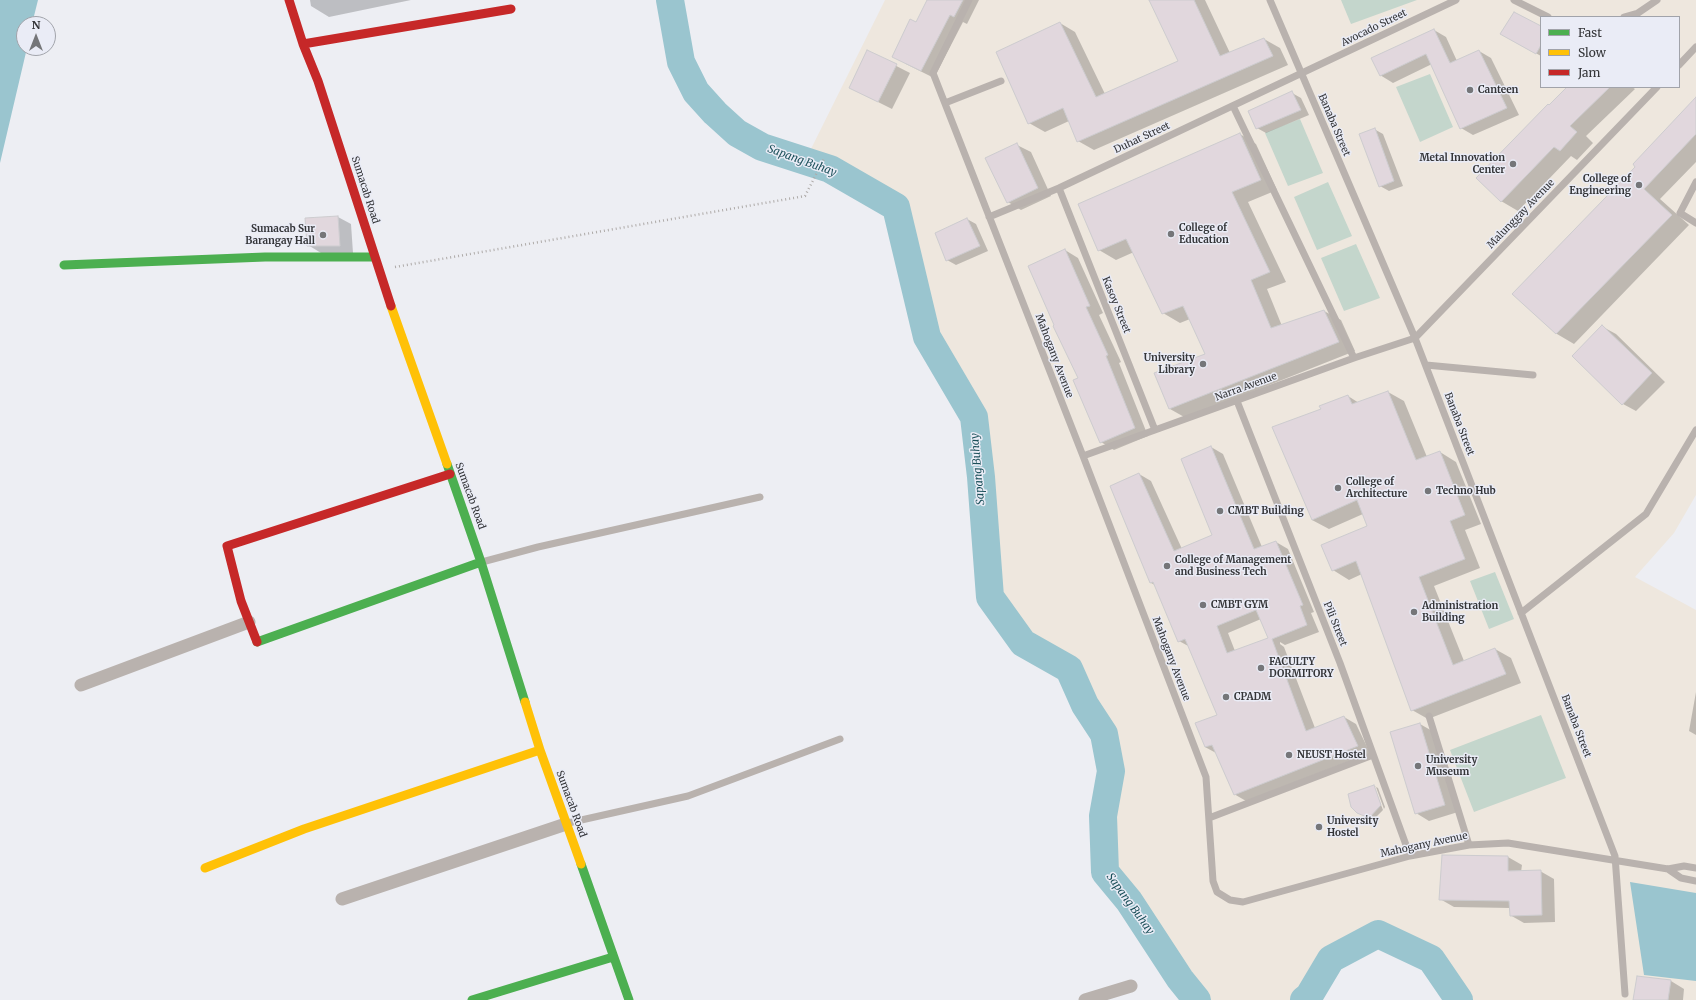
<!DOCTYPE html>
<html>
<head>
<meta charset="utf-8">
<style>
	body { margin:0 }
	#map { position:relative; width:1696px; height:1000px; overflow:hidden; background:#edeef3; font-family:Merriweather,serif }
	canvas { display:block }
	.legend { position:absolute; left:1540px; top:16px; width:140px; height:72px; box-sizing:border-box; background:#eaecf6; border:1px solid #a1a3aa; margin:0; padding:5px 7px; list-style:none; font-size:12px; color:#343538 }
	.legend li { display:flex; align-items:center; gap:8px; height:20px }
	.legend b { width:20px; border:1px solid #a1a3aa }
	.north { position:absolute; left:16px; top:16px; width:40px; height:40px; box-sizing:border-box; background:#eaecf6; border:1px solid #a1a3aa; border-radius:50%; rotate:0deg; font-size:11px; font-weight:700; line-height:16px; text-align:center; color:#343538 }
	.north::after { content:''; display:block; margin:auto; width:14px; height:18px; background:#757679; clip-path:polygon(50% 0,100% 100%,50% 72%,0 100%) }
</style>
</head>
<body>
<div id="map">
<canvas width="1696" height="1000"></canvas>
<ul class="legend">
<li><b style="height:5px;background:#4caf50"></b>Fast</li>
<li><b style="height:5px;background:#ffc107"></b>Slow</li>
<li><b style="height:5px;background:#c62828"></b>Jam</li>
</ul>
<div class="north">N</div>
</div>
<script>
const c = document.querySelector('canvas').getContext('2d');
c.lineJoin = 'round';
function paint(path, color) { c.fillStyle = color; c.fill(path, 'evenodd'); }
const toPath = rows => new Path2D(rows.map(r => 'M' + r).join(''));
function stroke(path, color, width, dash) { c.strokeStyle = color; c.lineWidth = width; c.lineCap = dash ? 'butt' : 'round'; c.setLineDash(dash || []); c.stroke(path); }
function label(font, color, halo, rows, align = 'center') {
  c.font = font + ' Merriweather,serif'; c.lineWidth = 3; c.setLineDash([]); c.textBaseline = 'middle'; c.strokeStyle = halo; c.fillStyle = color; for (const [text, x, y, turn = 0] of rows) {
    c.save(); c.translate(x, y); c.rotate((+turn || 0) * Math.PI / 180); c.textAlign = isNaN(turn) ? turn : align; if (halo) c.strokeText(text, 0, 0); c.fillText(text, 0, 0); c.restore();
  }
}
paint(toPath([
	[885,0,1696,0,1696,495,1674,533,1635,577,1696,610,1696,1000,1459,1000,1431,959,1378,934,1331,959,1309,996,1304,1000,1197,1000,1180,979,1129,901,1105,872,1103,816,1111,771,1104,734,1085,705,1069,669,1023,643,990,597,981,477,974,417,927,337,896,207,830,169,805,161],
	[1541,17,1679,17,1679,87,1541,87]
]), '#eee7de');
paint(toPath([
	[1341,0,1417,0,1351,24],
	[1430,74,1453,127,1420,142,1396,87],
	[1300,119,1323,173,1288,186,1265,133],
	[1328,182,1352,236,1317,250,1294,197],
	[1356,244,1380,298,1344,311,1321,258],
	[1495,572,1514,619,1489,629,1470,581],
	[1541,715,1566,778,1474,812,1450,750]
]), '#c4d6cc');
paint(toPath([
	[0,0,38,0,32,24,24,24,24,48,27,48,0,163],
	[1630,882,1696,893,1696,981,1644,975]
]), '#9ac5cf');
paint(toPath([
	[310,0,411,0,329,17,311,6],
	[928,0,979,0,967,24,963,22,934,78,906,64,916,23],
	[1150,0,1205,0,1230,53,1264,39,1280,48,1288,65,1094,150,1078,141,1069,121,1045,132,1029,123,1060,23,1075,32,1105,94,1180,62],
	[1541,28,1541,56,1510,39],
	[1434,30,1446,37,1457,61,1479,51,1491,58,1519,115,1473,135,1461,128,1432,64,1393,83,1380,75],
	[867,51,910,73,892,109,864,95],
	[1569,87,1632,87,1635,89,1586,136,1593,143,1577,160,1571,156,1518,211,1501,201,1550,106],
	[1292,93,1301,98,1309,115,1266,133,1257,128],
	[1696,99,1696,162,1660,199,1689,225,1574,344,1557,334,1513,294,1636,167],
	[1374,129,1383,134,1403,186,1389,191,1380,186],
	[1240,134,1256,144,1277,190,1248,202,1286,282,1267,289,1282,326,1324,311,1341,320,1355,351,1186,418,1170,409,1156,373,1206,354,1190,319,1180,323,1163,313,1134,252,1116,260,1099,250],
	[1017,145,1031,152,1051,196,1021,210,1008,202],
	[338,217,351,224,353,253,321,253,308,245],
	[967,219,976,224,988,251,956,265,947,260],
	[1065,250,1078,258,1103,313,1099,315,1121,362,1119,363,1148,436,1114,450,1101,442,1079,379],
	[1603,327,1616,334,1665,382,1636,411,1623,404],
	[1388,392,1404,401,1427,457,1440,452,1456,462,1481,524,1465,530,1480,568,1434,586,1464,661,1495,649,1511,658,1521,683,1428,719,1412,710,1362,574,1349,580,1333,570,1368,527,1363,514,1329,529,1312,520,1322,409,1348,396,1359,403],
	[1211,447,1223,454,1262,547,1276,542,1288,549,1314,612,1311,613,1319,632,1285,645,1280,642,1280,644,1284,647,1315,728,1344,717,1356,724,1370,753,1246,801,1234,794,1216,753,1205,747,1218,715,1190,647,1179,641,1155,585,1151,583,1111,486,1139,474,1151,481,1182,549,1214,536],
	[1261,619,1270,638,1235,651,1228,633],
	[1696,692,1696,735,1689,731],
	[1420,724,1434,732,1458,812,1429,821,1416,813,1391,733],
	[1374,786,1378,788,1385,807,1384,809,1376,787,1374,787,1383,810,1373,820,1362,815],
	[1443,856,1508,857,1522,865,1521,872,1540,871,1554,879,1555,922,1524,923,1510,915,1510,908,1454,907,1440,899],
	[1671,981,1684,989,1683,1000,1634,1000]
]), '#0003');
stroke(toPath([
	[670,0,681,62,696,92,715,113,737,133,762,147,830,169,896,207,927,337,974,417,981,477,990,597,1023,643,1069,669,1085,705,1104,734,1111,771,1103,816,1105,872,1129,901,1180,979,1197,1000],
	[1304,1000,1309,996,1331,959,1378,934,1431,959,1459,1000]
]), '#9ac5cf', 28);
const building = toPath([
	[927,0,963,0,954,17,950,15,921,71,892,57,910,19,916,22,927,0],
	[1149,0,1194,0,1220,56,1264,38,1273,56,1077,142,1063,108,1028,124,996,52,1060,22,1096,97,1178,61,1149,0],
	[1514,12,1541,26,1541,45,1536,54,1500,34,1514,12],
	[1434,29,1450,63,1479,50,1507,108,1460,129,1426,54,1380,76,1371,58,1434,29],
	[867,50,897,64,878,102,849,88,867,50],
	[1567,87,1610,87,1570,126,1577,132,1560,151,1554,147,1501,202,1476,178,1548,104,1549,105,1567,87],
	[1292,91,1301,110,1256,129,1248,111,1292,91],
	[1696,97,1696,134,1644,189,1672,215,1556,334,1512,294,1635,167,1633,164,1696,97],
	[1375,128,1394,181,1379,187,1359,134,1375,128],
	[1240,133,1261,180,1232,192,1270,272,1251,280,1271,328,1324,310,1339,342,1169,409,1154,373,1205,354,1183,306,1162,314,1126,239,1098,251,1078,204,1240,133],
	[1017,143,1038,188,1007,203,985,158,1017,143],
	[338,216,340,246,307,246,305,218,338,216],
	[967,218,980,246,946,261,935,233,967,218],
	[1065,249,1090,306,1086,307,1108,355,1106,356,1135,428,1100,443,1073,380,1078,378,1053,326,1054,325,1028,266,1065,249],
	[1602,325,1652,373,1622,405,1572,356,1602,325],
	[1388,391,1416,460,1440,451,1465,515,1450,521,1465,559,1419,577,1453,665,1495,648,1506,674,1411,711,1356,561,1332,571,1321,545,1367,526,1357,500,1312,520,1272,427,1321,409,1319,406,1348,395,1352,404,1388,391],
	[1211,446,1254,549,1276,541,1303,605,1300,606,1307,625,1272,639,1306,731,1344,716,1358,746,1234,795,1212,745,1205,747,1195,723,1217,715,1185,639,1178,642,1153,582,1150,583,1110,486,1139,473,1174,551,1212,535,1181,459,1211,446],
	[1256,610,1268,638,1227,653,1217,626,1256,610],
	[1420,723,1445,805,1415,814,1390,732,1420,723],
	[1374,785,1381,805,1369,818,1357,813,1351,807,1348,794,1374,785],
	[1442,855,1508,856,1508,871,1541,870,1542,915,1510,916,1509,901,1439,900,1442,855],
	[1637,976,1671,980,1668,1000,1633,1000,1637,976]
]);
paint(building, '#e1d7dd');
stroke(building, '#cdcccf', 1);
stroke(toPath([
	[395,267,805,196,825,157]
]), '#aeaaa8', 2.5, [1, 3]);
stroke(toPath([
	[969,0,933,73,1083,456,1206,777,1213,881,1217,892,1230,900,1243,902,1410,856,1469,845,1508,843,1668,869,1684,866,1696,868],
	[1270,0,1415,338,1615,856,1625,994],
	[1514,0,1548,17],
	[1624,17,1638,13,1657,0],
	[1679,65,1696,47],
	[945,103,1001,81],
	[1233,106,1354,358],
	[1696,182,1680,213,1696,223],
	[1059,188,1155,430],
	[989,217,1059,188,1456,0],
	[1426,365,1533,375],
	[1237,401,1340,663,1410,856],
	[1083,456,1354,358,1415,338,1657,87],
	[482,562,538,547,760,497],
	[1521,613,1646,514,1696,430],
	[1429,716,1469,845],
	[1209,818,1373,755],
	[568,823,688,796,840,739],
	[1668,869,1681,878,1696,881]
]), '#b9b2ae', 7);
stroke(toPath([
	[81,685,249,622],
	[342,899,566,824],
	[1085,1000,1131,986]
]), '#b9b2ae', 13);
stroke(toPath([
	[64,265,265,257,374,257],
	[447,464,481,562,525,702],
	[257,642,481,562],
	[581,864,629,1000],
	[472,1000,613,957]
]), '#4caf50', 9);
stroke(toPath([
	[391,306,447,464],
	[525,702,540,750,581,864],
	[205,868,304,829,540,750]
]), '#ffc107', 9);
stroke(toPath([
	[289,0,303,44,318,81,391,306],
	[303,44,511,9],
	[257,642,241,601,227,546,450,474]
]), '#c62828', 9);
for (const [x, y, r, color] of [
	[1470,90,4,"#757679"],
	[1513,164,4,"#757679"],
	[1639,185,4,"#757679"],
	[1171,234,4,"#757679"],
	[323,235,4,"#757679"],
	[1203,364,4,"#757679"],
	[1338,488,4,"#757679"],
	[1428,491,4,"#757679"],
	[1220,511,4,"#757679"],
	[1167,566,4,"#757679"],
	[1203,605,4,"#757679"],
	[1414,612,4,"#757679"],
	[1261,668,4,"#757679"],
	[1226,697,4,"#757679"],
	[1289,755,4,"#757679"],
	[1418,766,4,"#757679"],
	[1319,827,4,"#757679"]
]) { const dot = new Path2D(); dot.arc(x, y, r, 0, 2 * Math.PI); c.fillStyle = color; c.fill(dot); stroke(dot, '#eaecf6', 1.5); }
label('10px', '#343538', '#eaecf6', [
	["Avocado Street",1374,28,-26],
	["Banaba Street",1334,125,67],
	["Duhat Street",1142,138,-25],
	["Sumacab Road",365,190,72],
	["Malunggay Avenue",1521,214,-46],
	["Kasoy Street",1116,305,68],
	["Mahogany Avenue",1054,356,69],
	["Narra Avenue",1246,387,-20],
	["Banaba Street",1459,424,69],
	["Sumacab Road",470,496,70],
	["Pili Street",1335,624,68],
	["Mahogany Avenue",1171,659,69],
	["Banaba Street",1576,726,69],
	["Sumacab Road",571,804,70],
	["Mahogany Avenue",1424,845,-12]
]);
label('bold 10px', '#343538', '#eaecf6', [
	["Canteen",1478,90],
	["Metal Innovation",1505,158,"right"],
	["Center",1505,170,"right"],
	["College of",1631,179,"right"],
	["Engineering",1631,191,"right"],
	["College of",1179,228],
	["Education",1179,240],
	["Sumacab Sur",315,229,"right"],
	["Barangay Hall",315,241,"right"],
	["University",1195,358,"right"],
	["Library",1195,370,"right"],
	["College of",1346,482],
	["Architecture",1346,494],
	["Techno Hub",1436,491],
	["CMBT Building",1228,511],
	["College of Management",1175,560],
	["and Business Tech",1175,572],
	["CMBT GYM",1211,605],
	["Administration",1422,606],
	["Building",1422,618],
	["FACULTY",1269,662],
	["DORMITORY",1269,674],
	["CPADM",1234,697],
	["NEUST Hostel",1297,755],
	["University",1426,760],
	["Museum",1426,772],
	["University",1327,821],
	["Hostel",1327,833]
], 'left');
label('italic 11px', '#1a4f59', '#eaecf6', [
	["Sapang Buhay",802,161,20],
	["Sapang Buhay",978,469,-95],
	["Sapang Buhay",1130,904,54]
]);
</script>
</body>
</html>
